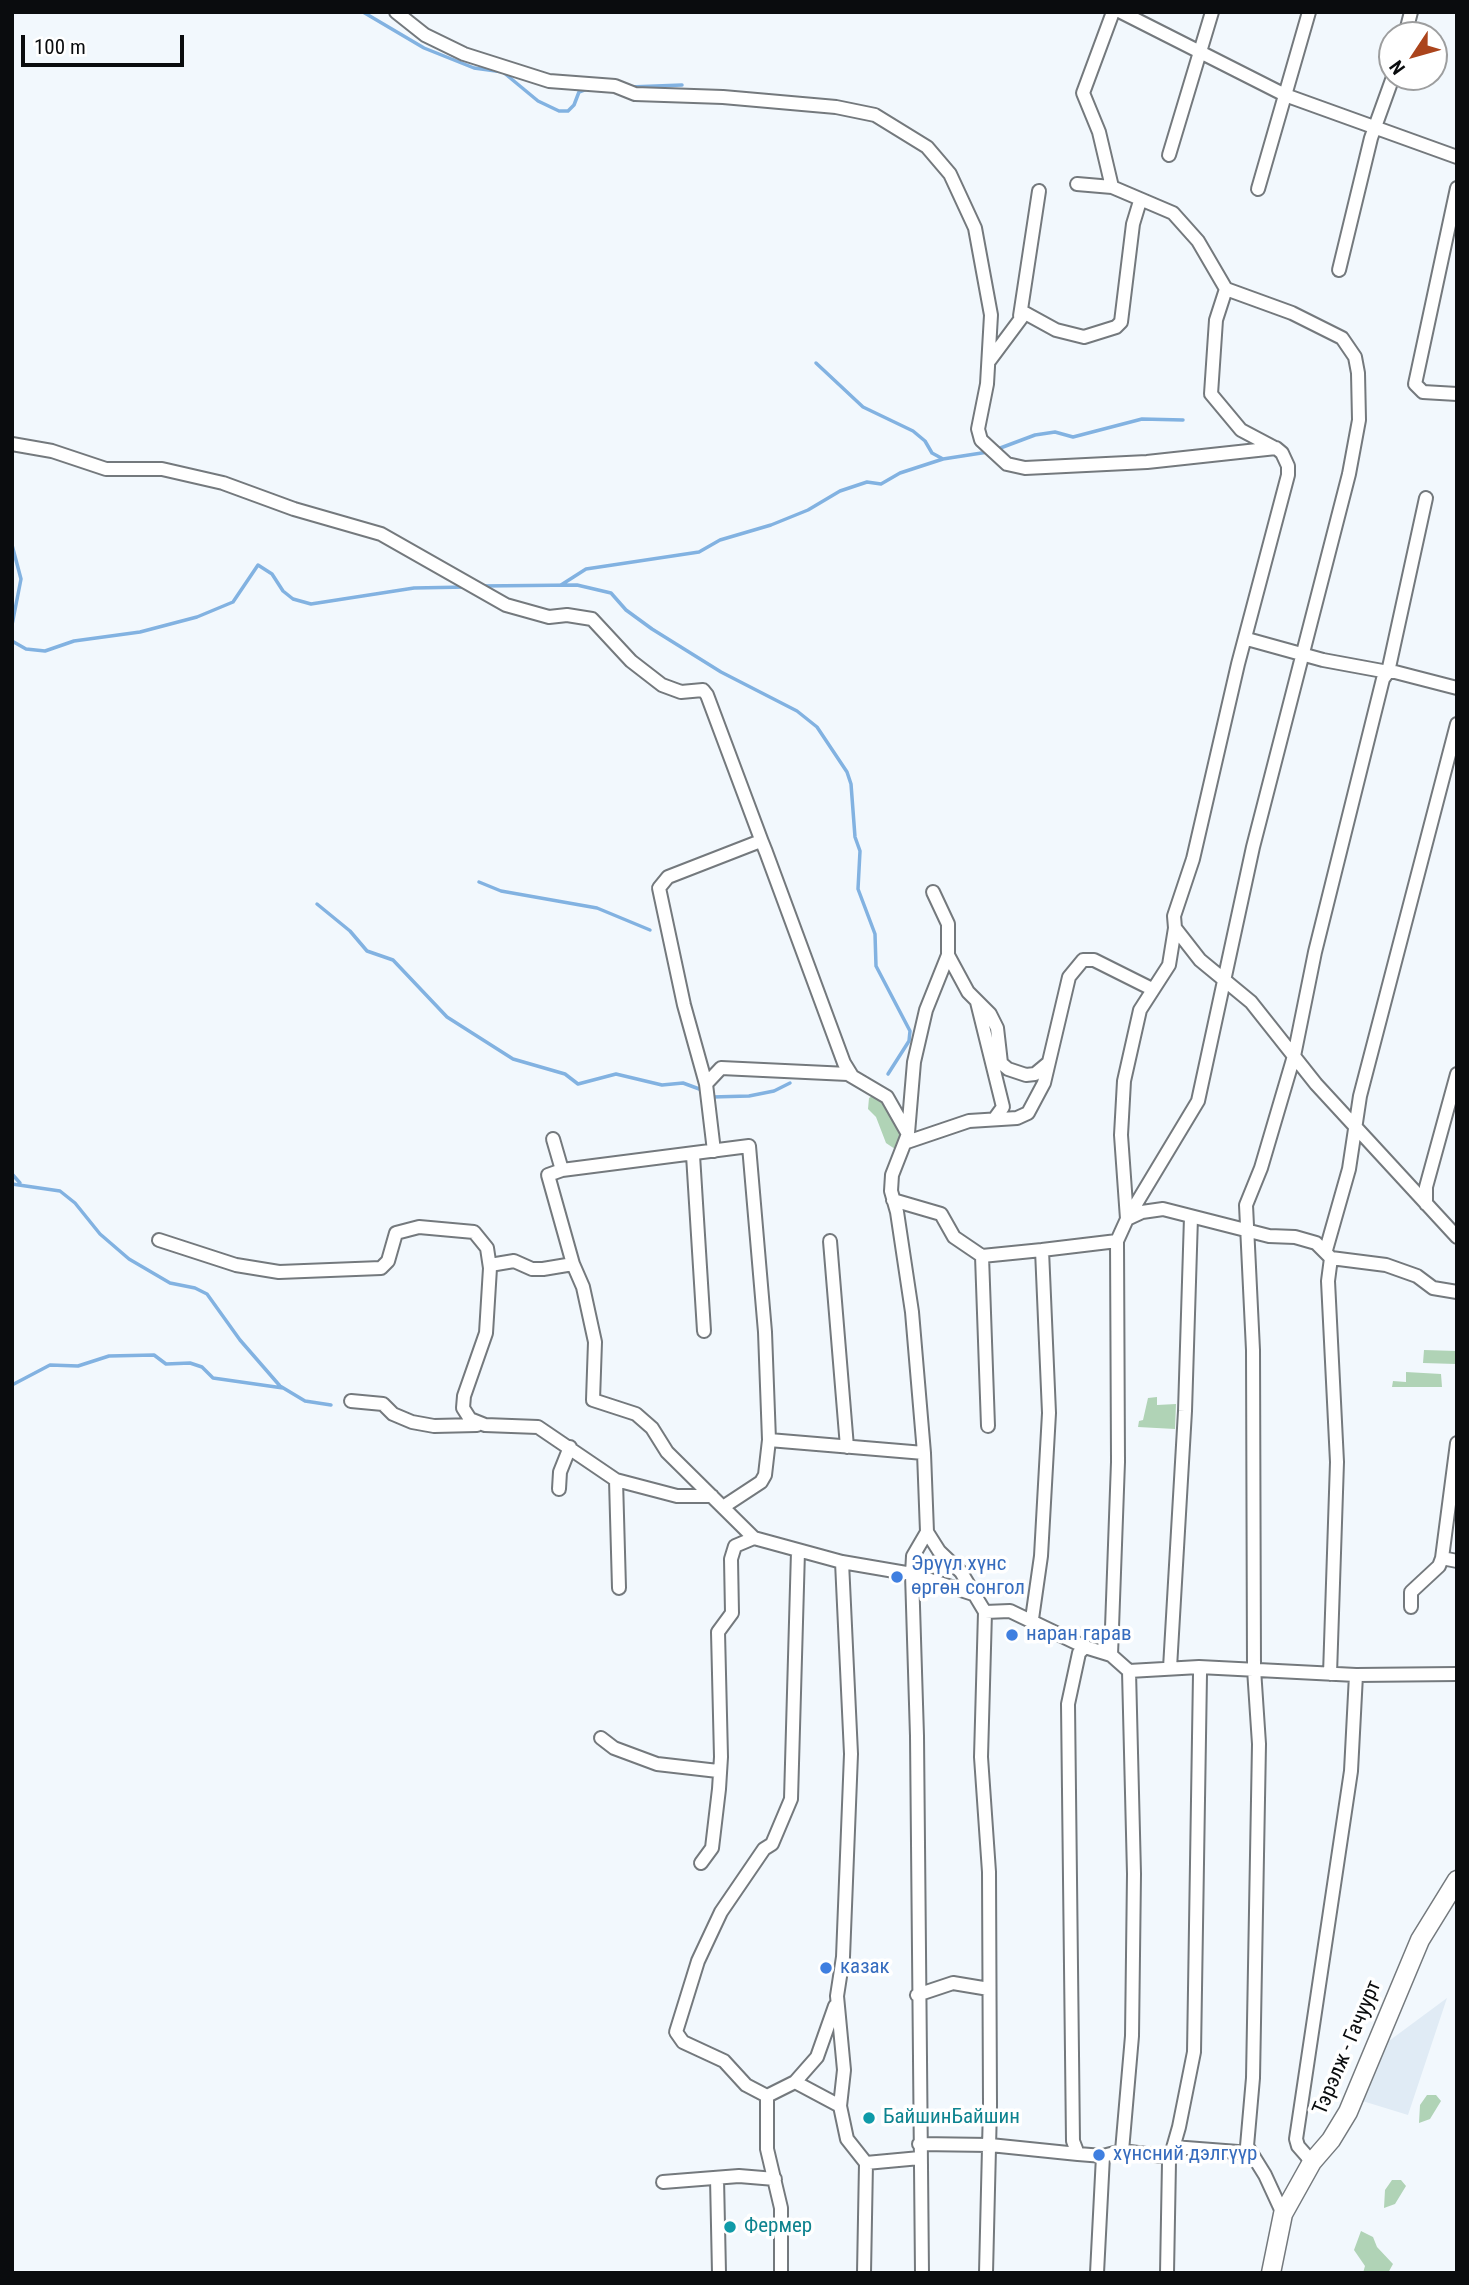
<!DOCTYPE html>
<html>
<head>
<meta charset="utf-8">
<style>
	body { margin:0 }
	#map { position:relative; width:1469px; height:2285px; overflow:hidden; background:#f2f8fd; font-family:"Roboto Condensed",sans-serif }
	canvas { display:block }
	.frame { position:absolute; inset:0; border:14px solid #0a0c0e; pointer-events:none }
	.north { position:absolute; left:1378px; top:21px; width:70px; height:70px; box-sizing:border-box; background:#fff; border:2px solid #9d9e9f; border-radius:50%; rotate:234deg; font-size:19px; font-weight:700; line-height:28px; text-align:center; color:#0a0c0e }
	.north::after { content:''; display:block; margin:auto; width:24px; height:32px; background:#ab441c; clip-path:polygon(50% 0,100% 100%,50% 72%,0 100%) }
	.scale { position:absolute; left:21px; top:35px; width:163px; height:32px; box-sizing:border-box; border:4px solid #0a0c0e; border-top:0; padding-left:9px; font-size:21px; line-height:24px; white-space:nowrap; color:#0a0c0e; -webkit-text-stroke:5px #fff; paint-order:stroke }
</style>
</head>
<body>
<div id="map">
<canvas width="1469" height="2285"></canvas>
<div class="frame"></div>
<div class="north">N</div>
<div class="scale">100 m</div>
</div>
<script>
const c = document.querySelector('canvas').getContext('2d');
c.lineJoin = 'round';
function paint(path, color) { c.fillStyle = color; c.fill(path, 'evenodd'); }
const toPath = rows => new Path2D(rows.map(r => 'M' + r).join(''));
function stroke(path, color, width, dash) { c.strokeStyle = color; c.lineWidth = width; c.lineCap = dash ? 'butt' : 'round'; c.setLineDash(dash || []); c.stroke(path); }
function label(font, color, halo, rows, align = 'center') {
  c.font = font + ' "Roboto Condensed",sans-serif'; c.lineWidth = 7; c.setLineDash([]); c.textBaseline = 'middle'; c.strokeStyle = halo; c.fillStyle = color; for (const [text, x, y, turn = 0] of rows) {
    c.save(); c.translate(x, y); c.rotate((+turn || 0) * Math.PI / 180); c.textAlign = isNaN(turn) ? turn : align; if (halo) c.strokeText(text, 0, 0); c.fillText(text, 0, 0); c.restore();
  }
}
paint(toPath([
	[1447,1998,1408,2115,1356,2099,1374,2052]
]), '#e0ebf5');
paint(toPath([
	[877,1093,899,1132,899,1142,895,1149,886,1143,876,1117,868,1109,869,1098],
	[1424,1350,1457,1351,1456,1364,1423,1363],
	[1406,1372,1441,1374,1442,1387,1392,1387,1393,1381,1406,1382],
	[1157,1397,1157,1405,1176,1404,1175,1429,1138,1427,1139,1421,1143,1420,1148,1398],
	[1427,2095,1436,2095,1441,2101,1430,2119,1419,2123,1420,2105],
	[1392,2180,1401,2180,1406,2186,1395,2204,1384,2208,1385,2190],
	[1361,2231,1373,2237,1377,2247,1393,2264,1388,2273,1363,2273,1365,2266,1354,2250]
]), '#b0d3b6');
stroke(toPath([
	[363,12,424,48,474,68,503,72,538,101,559,111,568,111,574,105,579,92,587,89],
	[630,87,682,85],
	[816,363,863,407,913,431,925,441,932,453,943,459],
	[995,450,1035,435,1055,432,1073,437,1142,419,1183,420],
	[12,545,21,579,12,625],
	[561,585,586,569,699,552,720,540,771,525,808,510,840,491,867,482,881,484,900,473,943,459,988,452],
	[481,586,577,585,611,593,626,610,652,629,721,672,797,711,817,727,847,772,851,784,855,837,860,851,858,889,875,934,876,966,910,1031,909,1041,888,1074],
	[12,641,26,649,45,651,74,641,140,632,197,617,233,602,258,565,272,574,283,591,293,599,311,604,414,588,467,587],
	[479,882,501,891,597,908,650,930],
	[317,904,350,931,367,951,393,960,447,1017,513,1059,565,1074,578,1084,616,1074,662,1085,683,1083,702,1090],
	[712,1097,749,1096,774,1091,790,1083],
	[12,1174,20,1183],
	[12,1184,60,1191,75,1203,100,1234,129,1259,170,1283,195,1288,207,1294,240,1340,280,1386,305,1401,331,1405],
	[12,1385,50,1365,78,1366,109,1356,154,1355,166,1364,190,1363,202,1367,213,1378,283,1388]
]), '#82b2e1', 3.5);
const street = toPath([
	[396,12,425,35,464,54,549,81,615,86,635,94,723,97,836,107,875,115,927,147,950,174,975,228,991,315,987,384,978,429,981,440,1007,464,1025,468,1147,462,1276,448,1282,453,1288,466,1288,475,1238,664,1193,859,1174,916,1175,928,1200,960,1251,1002,1316,1084,1457,1237],
	[1121,12,1285,95,1457,157],
	[1405,35,1411,12],
	[1169,155,1212,12],
	[1077,184,1112,187,1173,213,1198,241,1226,289,1292,313,1342,338,1355,357,1358,373,1359,420,1349,474,1253,847,1198,1101,1127,1219],
	[1112,187,1099,132,1083,93,1113,12],
	[1457,188,1415,384,1423,392,1457,394],
	[1258,189,1309,12],
	[1339,270,1371,138,1393,77],
	[1226,289,1216,320,1211,394,1241,430,1275,448],
	[1020,316,1039,191],
	[990,360,1025,313,1056,330,1084,337,1116,327,1121,322,1133,224,1140,201],
	[12,444,52,451,106,469,162,469,223,483,294,509,381,534,506,605,549,617,567,615,592,619,631,661,662,685,681,692,703,690,707,695,762,842],
	[1247,639,1323,660,1388,672,1426,498],
	[933,892,948,924,948,955,968,992,990,1014,997,1028,1001,1063,1008,1069,1026,1075,1035,1074,1047,1064],
	[977,1002,1003,1107,995,1118],
	[706,1084,684,1005,659,888,668,877,758,842,762,842,766,852,844,1063,852,1076],
	[908,1133,914,1062,926,1010,948,955],
	[907,1142,969,1121,1017,1118,1028,1113,1044,1083,1069,977,1083,960,1094,960,1152,989],
	[714,1151,706,1084,721,1068,848,1074,887,1097,908,1134,892,1175,891,1191,897,1212,912,1312,924,1453,927,1532,939,1551,961,1572,985,1612,981,1757,989,1872,990,2106,986,2273],
	[693,1155,704,1331],
	[562,1170,749,1146,765,1332,769,1440,924,1453],
	[893,1200,941,1214,954,1237,982,1256],
	[1426,1204,1426,1187,1457,1074],
	[1127,1219,1121,1135,1124,1081,1140,1010,1169,965,1175,928],
	[159,1240,236,1265,279,1272,381,1268,388,1261,396,1233,419,1227,474,1232,487,1248,490,1268,486,1333,464,1396,463,1408,470,1419,485,1425,538,1427,616,1480,677,1496,712,1496],
	[830,1241,847,1447],
	[1042,1250,1117,1241,1127,1219,1142,1212,1163,1209,1269,1236,1295,1237,1316,1243,1331,1258,1386,1265,1417,1276,1433,1288,1457,1292],
	[1326,1250,1349,1169,1360,1096,1457,724],
	[573,1264,583,1287,595,1342,593,1400,636,1414,652,1428,667,1452,754,1538,842,1562,851,1754,843,1957,837,1996,844,2070,840,2106,847,2139,866,2163,864,2273],
	[490,1265,514,1261,532,1269,543,1269,573,1264,548,1175,562,1170,553,1139],
	[351,1401,383,1404,393,1414,412,1422,434,1426,477,1425],
	[988,1426,982,1256,1042,1250,1049,1413,1041,1556,1032,1619],
	[1457,1443,1442,1558,1457,1561],
	[616,1480,619,1588],
	[559,1489,560,1472,570,1447],
	[723,1507,761,1482,765,1475,769,1440],
	[927,1532,913,1556,912,1574,976,1595],
	[842,1562,912,1574,917,1736,922,2273],
	[1411,1607,1411,1592,1439,1566,1442,1558],
	[985,1612,1010,1611,1085,1647,1079,1653,1068,1704,1073,2141,1078,2154,1103,2156,1097,2273],
	[1085,1647,1111,1655,1129,1671,1134,1874,1132,2036,1122,2151,1103,2156],
	[1111,1655,1118,1462,1117,1241],
	[1199,1667,1356,1675,1457,1674],
	[1170,1668,1185,1411,1191,1217],
	[1129,1671,1199,1667,1200,1674,1194,2052,1179,2127,1169,2162,1167,2273],
	[1330,1674,1337,1462,1328,1281,1331,1258],
	[601,1738,614,1748,657,1764,718,1771],
	[701,1863,712,1848,719,1789,721,1757,718,1632,732,1613,731,1559,735,1546,754,1538],
	[917,1995,953,1983,989,1989],
	[795,2082,840,2106],
	[767,2096,795,2082,817,2057,835,2006],
	[919,2144,990,2145,1078,2154],
	[1173,2147,1251,2153],
	[1122,2151,1170,2157],
	[1312,2162,1298,2146,1296,2139,1351,1771,1356,1675],
	[866,2163,920,2158],
	[717,2178,719,2273],
	[663,2182,739,2176,775,2179],
	[1283,2214,1265,2175,1247,2146,1253,2078,1259,1744,1254,1669,1253,1350,1246,1205,1261,1168,1294,1056,1315,952,1383,679,1388,672,1395,672,1457,688],
	[781,2273,781,2208,767,2149,767,2096,746,2085,724,2061,683,2042,676,2032,698,1961,721,1912,764,1849,772,1844,791,1799,798,1551]
]);
const secondary = toPath([
	[1271,2273,1283,2214,1312,2162,1331,2140,1348,2112,1420,1940,1457,1880]
]);
stroke(street, '#74797d', 16);
stroke(secondary, '#74797d', 21);
stroke(street, '#fff', 12);
stroke(secondary, '#fff', 18);
for (const [x, y, r, color] of [
	[897,1577,7,"#3f7fe0"],
	[1012,1635,7,"#3f7fe0"],
	[826,1968,7,"#3f7fe0"],
	[869,2118,7,"#0f9aa8"],
	[1099,2155,7,"#3f7fe0"],
	[730,2227,7,"#0f9aa8"]
]) { const dot = new Path2D(); dot.arc(x, y, r, 0, 2 * Math.PI); c.fillStyle = color; c.fill(dot); stroke(dot, '#fff', 2.5); }
label('21px', '#366cbe', '#fff', [
	["Эрүүл хүнс",911,1565],
	["өргөн сонгол",911,1589],
	["наран гарав",1026,1635],
	["казак",840,1968],
	["хүнсний дэлгүүр",1113,2155]
], 'left');
label('21px', '#0a0c0e', '#fff', [
	["Тэрэлж - Гачуурт",1348,2048,-67]
]);
label('21px', '#0d838f', '#fff', [
	["БайшинБайшин",883,2118],
	["Фермер",744,2227]
], 'left');
</script>
</body>
</html>
